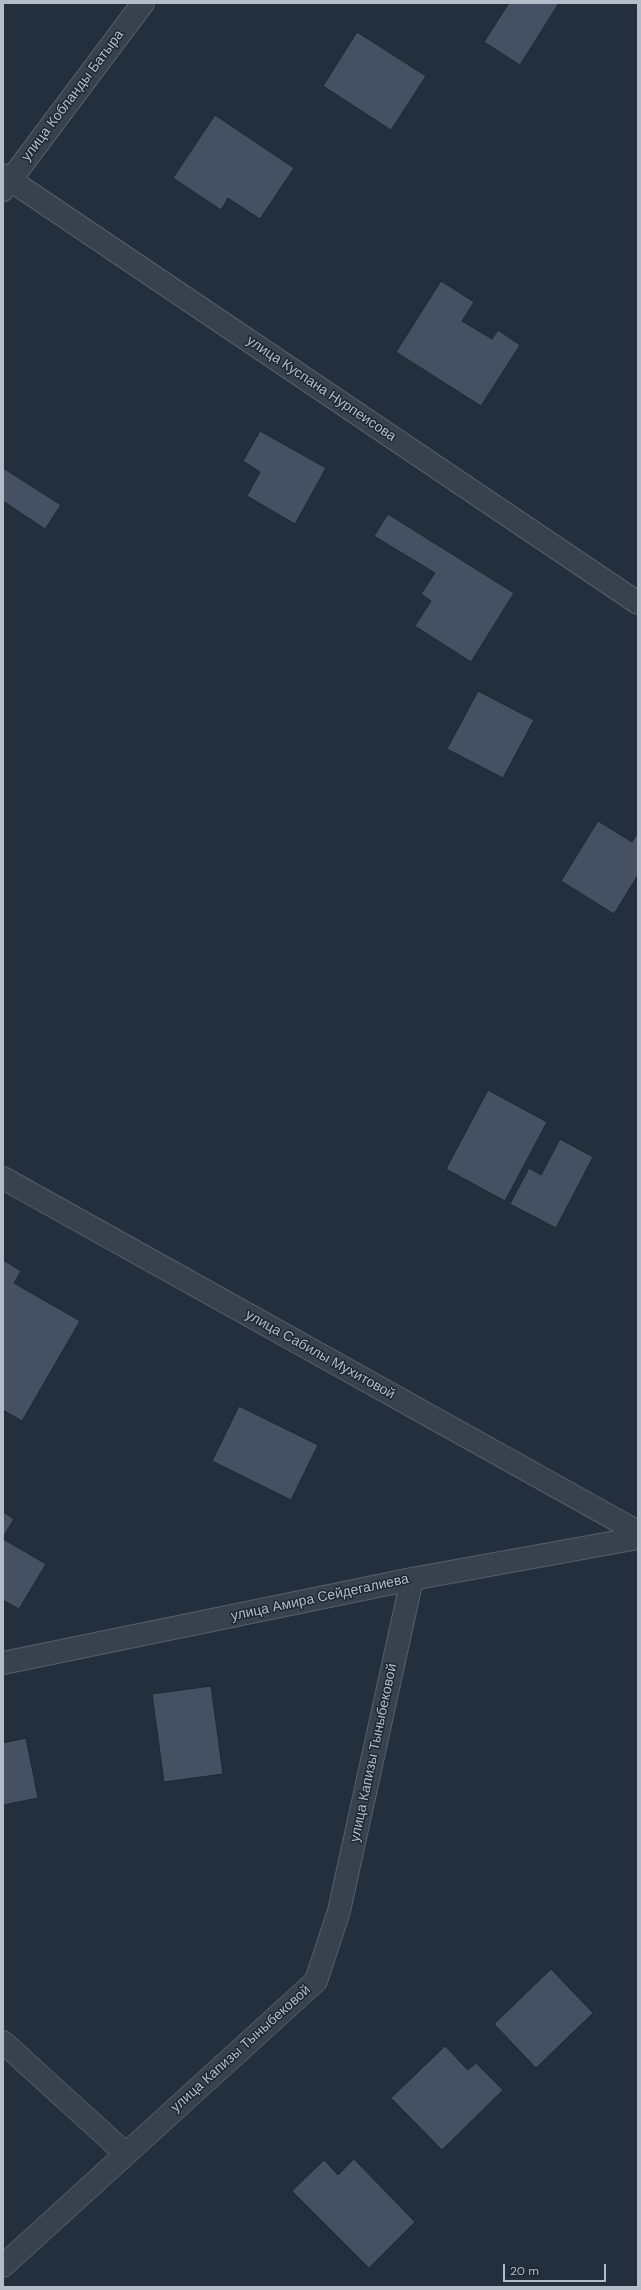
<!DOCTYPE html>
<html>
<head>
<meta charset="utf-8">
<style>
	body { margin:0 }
	#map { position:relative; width:641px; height:2290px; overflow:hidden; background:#242f3e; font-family:"DM Sans",sans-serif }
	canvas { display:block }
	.frame { position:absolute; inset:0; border:4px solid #b4bcc9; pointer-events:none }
	.scale { position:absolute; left:503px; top:2264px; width:103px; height:18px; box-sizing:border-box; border:2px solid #b4bcc9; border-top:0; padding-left:5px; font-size:12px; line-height:14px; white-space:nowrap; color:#b4bcc9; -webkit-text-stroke:3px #1d2633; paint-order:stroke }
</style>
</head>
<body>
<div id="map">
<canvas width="641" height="2290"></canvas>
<div class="frame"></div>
<div class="scale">20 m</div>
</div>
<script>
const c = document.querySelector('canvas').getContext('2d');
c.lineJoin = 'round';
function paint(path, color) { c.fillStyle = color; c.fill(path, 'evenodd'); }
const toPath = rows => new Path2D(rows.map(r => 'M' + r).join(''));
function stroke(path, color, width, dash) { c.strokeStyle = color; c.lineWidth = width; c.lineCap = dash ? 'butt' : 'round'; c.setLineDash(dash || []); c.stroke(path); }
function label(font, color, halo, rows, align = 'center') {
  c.font = font + ' "DM Sans",sans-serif'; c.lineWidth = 3; c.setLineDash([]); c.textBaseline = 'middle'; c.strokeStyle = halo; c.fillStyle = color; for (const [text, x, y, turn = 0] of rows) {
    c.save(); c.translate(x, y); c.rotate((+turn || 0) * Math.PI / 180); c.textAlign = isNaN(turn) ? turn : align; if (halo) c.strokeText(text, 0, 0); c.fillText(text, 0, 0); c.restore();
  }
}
const building = toPath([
	[509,3,559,3,520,65,484,42,509,3],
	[357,32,426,76,391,130,323,86,357,32],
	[215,115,294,168,260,219,228,198,221,210,173,178,215,115],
	[441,281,474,302,462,321,492,339,498,330,520,345,481,406,396,352,441,281],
	[260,431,326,468,295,524,247,496,260,472,243,461,260,431],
	[3,468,61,505,45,529,3,501,3,468],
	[388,514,514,593,471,662,415,626,431,601,421,594,435,573,374,536,388,514],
	[478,691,534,720,503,778,447,749,478,691],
	[598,821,632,842,638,832,638,875,614,914,561,881,598,821],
	[488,1090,547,1122,505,1201,446,1169,488,1090],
	[560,1139,593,1157,556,1228,510,1204,529,1168,541,1175,560,1139],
	[3,1260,21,1271,14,1283,80,1321,22,1421,3,1410,3,1260],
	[239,1406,318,1445,291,1500,212,1461,239,1406],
	[3,1512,14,1519,3,1537,3,1512],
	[3,1539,46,1564,19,1609,3,1600,3,1539],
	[211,1686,223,1774,164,1782,152,1694,211,1686],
	[26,1738,38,1798,3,1805,3,1743,26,1738],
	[551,1969,593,2013,536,2068,494,2024,551,1969],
	[445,2046,468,2070,476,2063,503,2090,442,2150,391,2098,445,2046],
	[354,2159,415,2222,369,2268,292,2191,324,2160,338,2175,354,2159]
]);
paint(building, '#455162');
stroke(building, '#1f2835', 1);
const minor = toPath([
	[3,175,638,603],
	[3,190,143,3],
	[3,1178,638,1532],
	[3,1663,412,1579,638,1538],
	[3,2042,126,2154],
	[3,2266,316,1981,339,1911,412,1579]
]);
stroke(minor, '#565f6c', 24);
stroke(minor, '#38414e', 22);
label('14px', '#b4bcc9', '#1d2633', [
	["улица Кобланды Батыра",73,96,-53],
	["улица Куспана Нурпеисова",321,389,34],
	["улица Сабилы Мухитовой",320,1355,29],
	["улица Амира Сейдегалиева",320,1598,-12],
	["улица Капизы Тыныбековой",374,1753,-78],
	["улица Капизы Тыныбековой",241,2049,-42]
]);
</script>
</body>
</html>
